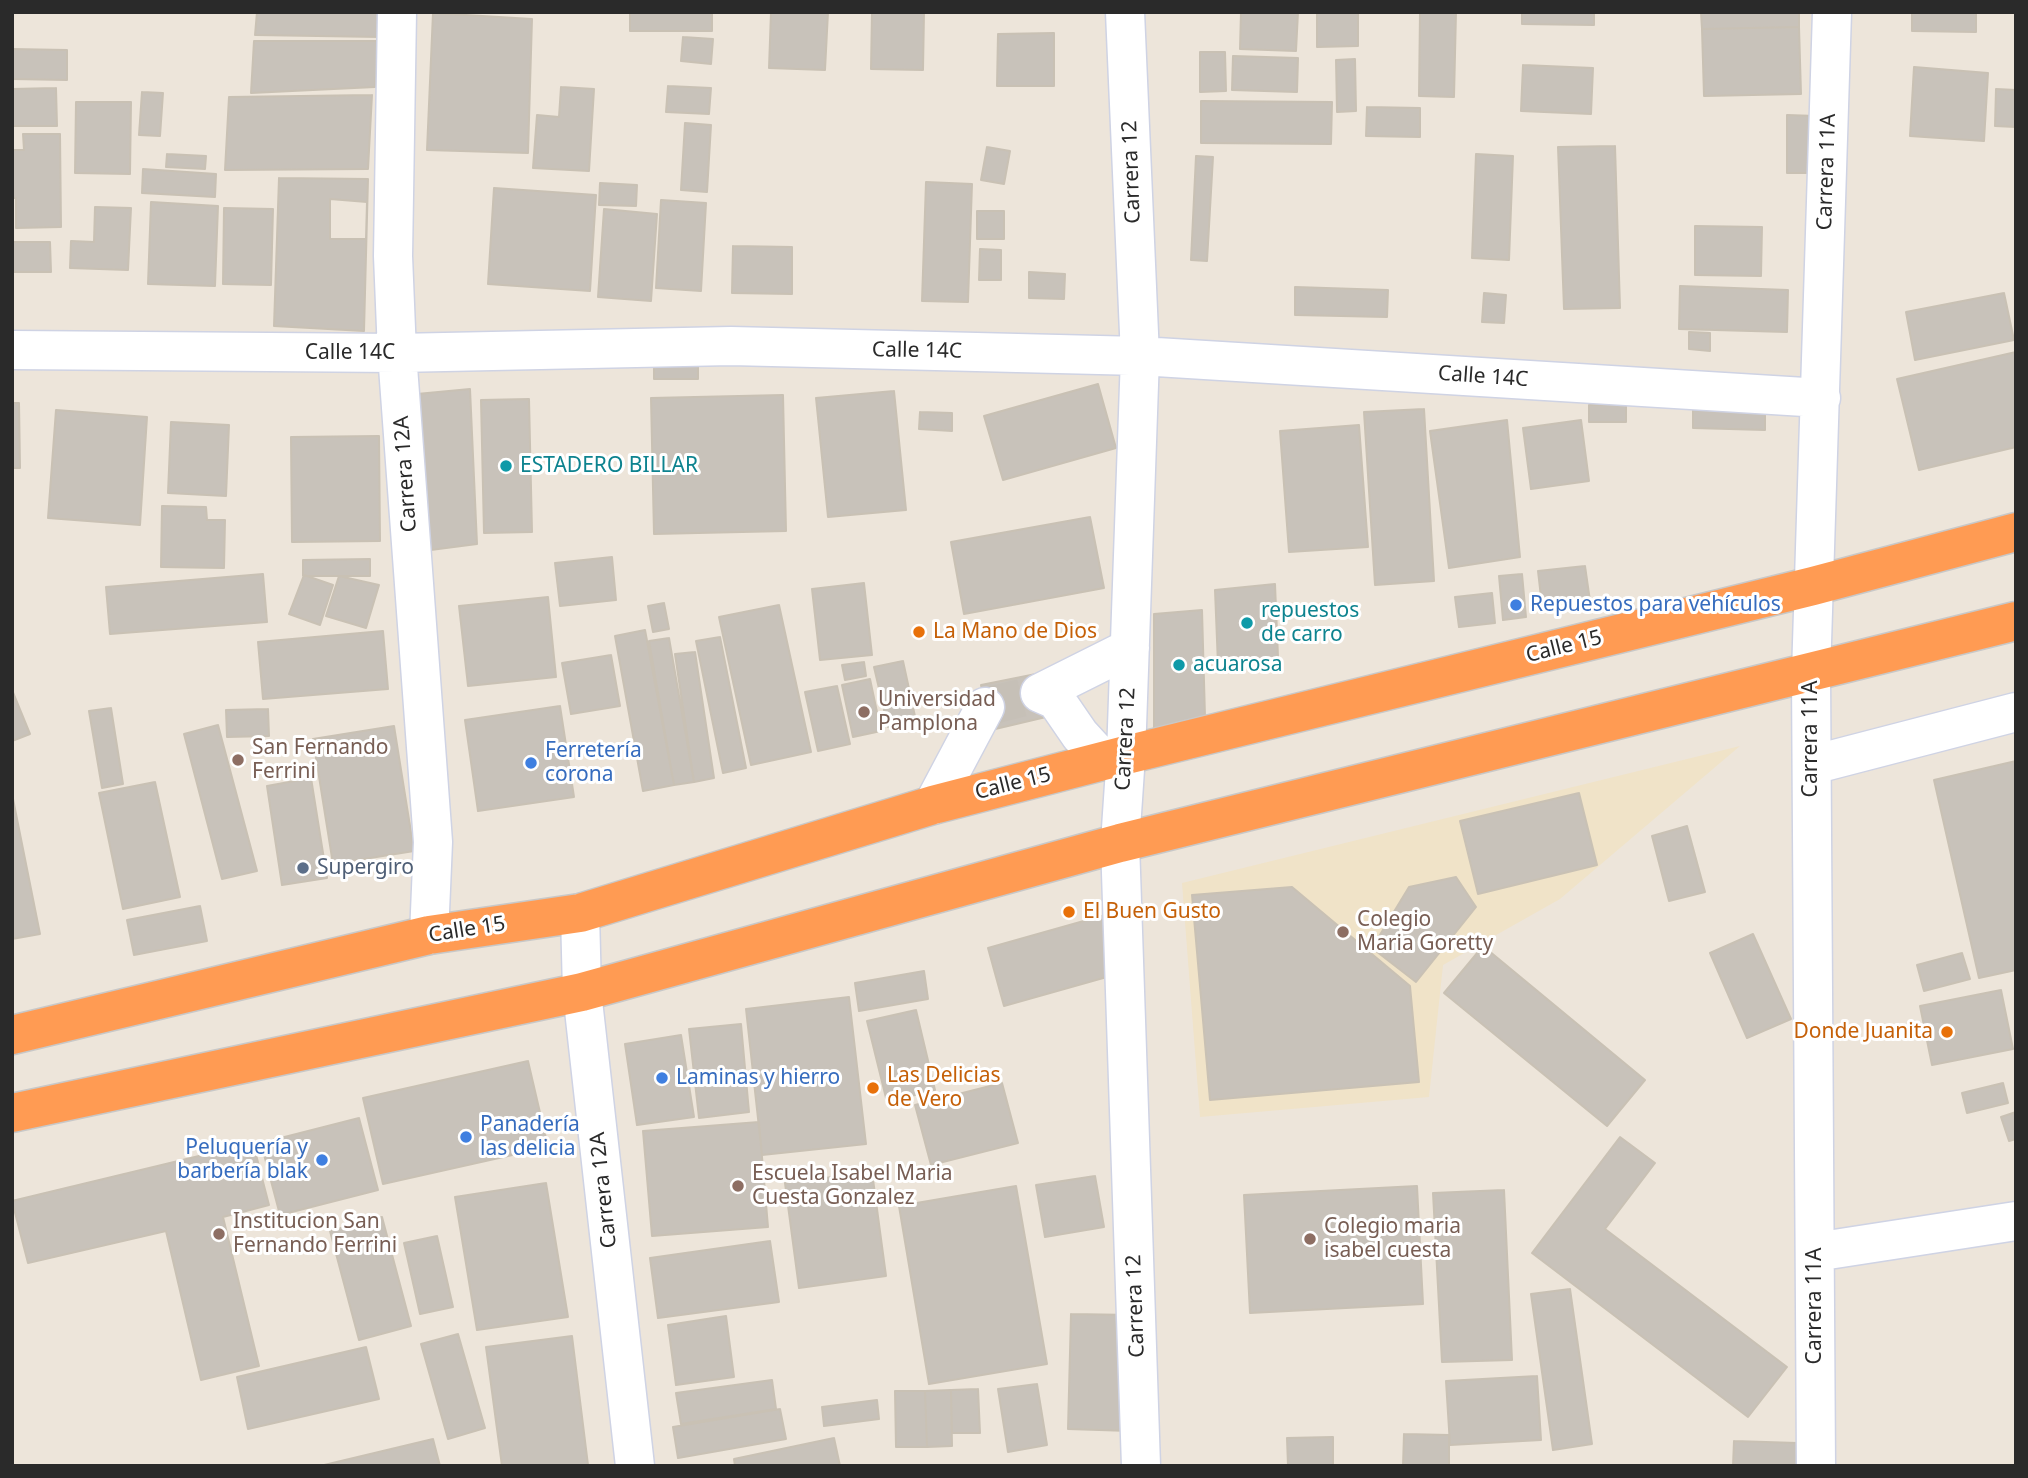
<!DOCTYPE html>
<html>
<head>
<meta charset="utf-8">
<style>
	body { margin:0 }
	#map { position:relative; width:2028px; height:1478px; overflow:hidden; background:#ede5da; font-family:"Noto Sans",sans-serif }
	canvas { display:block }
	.frame { position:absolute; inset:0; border:14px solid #2a2a2a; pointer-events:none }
</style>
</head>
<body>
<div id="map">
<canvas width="2028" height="1478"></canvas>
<div class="frame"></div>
</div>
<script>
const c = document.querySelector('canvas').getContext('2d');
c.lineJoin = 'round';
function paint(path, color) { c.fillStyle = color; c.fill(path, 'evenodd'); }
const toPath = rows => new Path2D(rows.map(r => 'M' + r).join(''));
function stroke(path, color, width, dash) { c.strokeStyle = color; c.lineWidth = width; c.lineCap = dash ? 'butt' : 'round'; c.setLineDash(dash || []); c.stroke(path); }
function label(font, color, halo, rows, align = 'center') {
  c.font = font + ' "Noto Sans",sans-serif'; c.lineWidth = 6; c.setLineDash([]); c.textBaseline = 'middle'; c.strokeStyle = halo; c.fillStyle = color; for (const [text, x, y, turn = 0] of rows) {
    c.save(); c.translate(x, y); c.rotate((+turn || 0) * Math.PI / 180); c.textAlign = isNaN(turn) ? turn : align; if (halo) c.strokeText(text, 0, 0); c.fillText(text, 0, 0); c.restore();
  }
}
paint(toPath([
	[1740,746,1560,899,1443,965,1429,1097,1200,1117,1182,883]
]), '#f0e3c8');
const building = toPath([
	[257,12,381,12,380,37,255,35,257,12],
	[630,12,712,12,712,31,630,31,630,12],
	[771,12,828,12,825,70,769,68,771,12],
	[872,12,924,12,923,70,871,69,872,12],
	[1241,12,1298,12,1296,51,1240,49,1241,12],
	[1317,12,1358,12,1358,46,1317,47,1317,12],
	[1420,12,1456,12,1454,97,1419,96,1420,12],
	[1522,12,1594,12,1594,25,1522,24,1522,12],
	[1701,12,1799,12,1799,27,1702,29,1701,12],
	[1912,12,1976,12,1976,32,1912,31,1912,12],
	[433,13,532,19,528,153,427,150,433,13],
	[1799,27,1801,94,1704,96,1702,29,1799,27],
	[1054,33,1054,86,997,86,998,34,1054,33],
	[683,37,713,39,711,64,681,61,683,37],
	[254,41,378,41,375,87,251,93,254,41],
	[12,49,67,50,67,80,12,79,12,49],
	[1200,52,1225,52,1226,91,1200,92,1200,52],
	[1233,56,1298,58,1297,92,1232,90,1233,56],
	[1355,59,1356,111,1337,112,1336,60,1355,59],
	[1523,65,1593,68,1591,114,1521,111,1523,65],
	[1914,67,1988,73,1984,141,1910,136,1914,67],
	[668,86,711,88,709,114,666,112,668,86],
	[561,87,594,89,589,171,533,168,537,115,559,117,561,87],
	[56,88,57,126,12,126,12,89,56,88],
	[1996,89,2016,90,2016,127,1995,126,1996,89],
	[142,92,163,93,160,136,139,135,142,92],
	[372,95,368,169,225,170,229,97,372,95],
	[1201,101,1332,102,1331,144,1201,143,1201,101],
	[76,102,131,102,130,174,75,173,76,102],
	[1367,107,1420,108,1420,137,1366,136,1367,107],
	[1787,115,1816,116,1816,173,1787,173,1787,115],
	[685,123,711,125,707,192,681,190,685,123],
	[23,134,60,134,61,227,16,228,16,198,12,198,12,150,24,150,23,134],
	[1615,146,1620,308,1564,309,1558,147,1615,146],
	[987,147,1010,151,1004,184,981,180,987,147],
	[167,154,206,156,205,169,166,167,167,154],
	[1476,154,1513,156,1509,260,1472,258,1476,154],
	[1196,156,1213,157,1207,261,1191,260,1196,156],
	[143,169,216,174,215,197,142,193,143,169],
	[279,178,368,179,364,331,274,326,279,178],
	[926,182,972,184,968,302,922,301,926,182],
	[600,183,637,185,636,206,599,205,600,183],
	[494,188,596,195,590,291,488,284,494,188],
	[330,199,367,202,366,239,330,239,330,199],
	[661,200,706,203,701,291,656,288,661,200],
	[151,202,218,206,215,286,148,284,151,202],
	[95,207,131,208,128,270,70,268,71,241,94,242,95,207],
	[224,208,273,209,271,285,223,284,224,208],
	[604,209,657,214,651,301,598,297,604,209],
	[977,211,1004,211,1004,239,977,239,977,211],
	[1695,226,1762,227,1761,276,1695,275,1695,226],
	[12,242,50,242,51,272,12,272,12,242],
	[733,246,792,247,792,294,732,293,733,246],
	[980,249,1001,250,1001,280,979,280,980,249],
	[1029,272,1065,274,1064,299,1029,298,1029,272],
	[1680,286,1788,290,1787,332,1679,329,1680,286],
	[1295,287,1388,290,1387,317,1295,315,1295,287],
	[1484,293,1506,295,1504,323,1482,322,1484,293],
	[2004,293,2014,340,1915,360,1906,312,2004,293],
	[1689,332,1710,333,1710,351,1689,349,1689,332],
	[2016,352,2016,447,1919,470,1897,379,2016,352],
	[654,354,698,354,698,379,654,379,654,354],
	[1098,384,1116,448,1003,480,984,416,1098,384],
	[470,389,477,544,423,551,417,394,470,389],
	[894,391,906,510,828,517,816,398,894,391],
	[783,395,786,531,654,534,651,398,783,395],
	[529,399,532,532,484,533,481,400,529,399],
	[12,403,19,403,20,468,12,468,12,403],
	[1693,403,1765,404,1765,430,1693,428,1693,403],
	[1626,404,1626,422,1589,422,1589,405,1626,404],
	[1424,409,1434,581,1375,585,1364,412,1424,409],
	[56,410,147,417,140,525,48,518,56,410],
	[920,412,952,413,952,431,919,429,920,412],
	[1507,420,1520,557,1449,568,1430,431,1507,420],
	[1581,420,1589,481,1531,489,1523,428,1581,420],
	[171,422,229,425,226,496,168,493,171,422],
	[1359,425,1368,547,1289,552,1280,431,1359,425],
	[379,436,380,541,292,542,291,437,379,436],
	[162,506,206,507,207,520,225,520,224,568,161,567,162,506],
	[1090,517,1104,588,964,614,951,542,1090,517],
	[612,557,616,600,560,606,555,563,612,557],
	[370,559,370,576,303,576,303,560,370,559],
	[1585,566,1590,601,1542,606,1538,571,1585,566],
	[263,574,267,622,110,634,106,587,263,574],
	[1522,574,1526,617,1503,620,1499,576,1522,574],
	[304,575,333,585,320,625,289,614,304,575],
	[339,576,379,585,366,628,326,616,339,576],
	[864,583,872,655,820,660,812,589,864,583],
	[1275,584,1278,657,1218,665,1215,590,1275,584],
	[1492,593,1495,623,1459,627,1455,597,1492,593],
	[548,597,556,677,468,686,459,606,548,597],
	[664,603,669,629,653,632,648,606,664,603],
	[779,605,811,752,751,765,719,617,779,605],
	[1202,610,1205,717,1154,733,1154,614,1202,610],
	[645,630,674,785,643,791,615,636,645,630],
	[383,631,388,689,263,699,258,642,383,631],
	[720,637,746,768,723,773,696,641,720,637],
	[669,638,694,782,674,785,649,641,669,638],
	[695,652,714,778,694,782,675,654,695,652],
	[611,655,620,706,571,714,562,663,611,655],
	[903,661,916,721,888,727,874,667,903,661],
	[864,662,866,676,845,680,842,665,864,662],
	[1036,674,1046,717,991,730,981,685,1036,674],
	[870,679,881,731,853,737,842,685,870,679],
	[837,686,850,744,818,751,805,692,837,686],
	[12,690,30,734,12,741,12,690],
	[560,706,574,797,478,811,465,720,560,706],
	[111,708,123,784,102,788,89,711,111,708],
	[268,709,269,736,227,737,226,710,268,709],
	[218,725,257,871,222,879,184,734,218,725],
	[394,726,414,851,333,864,313,739,394,726],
	[2016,761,2016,970,1979,978,1934,780,2016,761],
	[311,778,327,878,282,885,267,786,311,778],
	[155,782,180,897,123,909,99,793,155,782],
	[1579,793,1597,865,1478,894,1460,821,1579,793],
	[12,794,40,934,12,939,12,794],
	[1687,826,1705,892,1669,901,1652,836,1687,826],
	[1456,877,1476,907,1416,982,1372,948,1409,887,1456,877],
	[1292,887,1410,986,1419,1082,1210,1100,1192,895,1292,887],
	[200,906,207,941,134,955,127,920,200,906],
	[1105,915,1121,973,1004,1006,988,948,1105,915],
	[1753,934,1791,1019,1747,1038,1710,953,1753,934],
	[1483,946,1645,1080,1607,1126,1444,993,1483,946],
	[1962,953,1970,979,1924,991,1917,965,1962,953],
	[924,971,928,999,859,1011,855,983,924,971],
	[2001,990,2013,1049,1932,1065,1920,1006,2001,990],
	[849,997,866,1144,762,1155,746,1009,849,997],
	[916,1010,935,1090,887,1102,867,1021,916,1010],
	[741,1024,749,1112,699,1118,689,1029,741,1024],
	[681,1035,694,1117,637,1125,625,1044,681,1035],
	[528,1061,548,1147,383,1184,363,1098,528,1061],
	[1002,1083,1018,1143,931,1165,915,1105,1002,1083],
	[2003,1083,2008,1103,1967,1113,1962,1093,2003,1083],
	[2016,1112,2016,1139,2009,1141,2001,1117,2016,1112],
	[359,1118,378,1190,280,1215,261,1143,359,1118],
	[759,1122,768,1227,652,1236,643,1131,759,1122],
	[1620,1137,1655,1163,1605,1229,1787,1367,1748,1417,1532,1253,1620,1137],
	[253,1143,269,1205,223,1217,259,1366,201,1380,166,1231,28,1263,12,1201,253,1143],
	[872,1172,886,1276,799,1288,785,1183,872,1172],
	[1095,1176,1104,1227,1045,1237,1036,1185,1095,1176],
	[546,1183,568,1317,477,1330,455,1197,546,1183],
	[1016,1186,1047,1364,929,1384,899,1206,1016,1186],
	[1417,1186,1423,1304,1250,1313,1244,1195,1417,1186],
	[1504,1190,1512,1360,1442,1362,1433,1193,1504,1190],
	[382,1217,411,1326,359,1340,330,1231,382,1217],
	[437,1236,453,1307,420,1314,404,1243,437,1236],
	[770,1241,779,1302,658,1318,650,1258,770,1241],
	[1570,1289,1592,1444,1553,1450,1531,1294,1570,1289],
	[1071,1314,1133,1315,1130,1431,1068,1429,1071,1314],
	[726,1316,734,1377,676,1385,668,1325,726,1316],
	[458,1334,485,1428,448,1439,421,1344,458,1334],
	[572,1336,588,1465,502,1466,486,1347,572,1336],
	[366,1347,379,1399,248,1429,237,1377,366,1347],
	[1537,1376,1541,1440,1450,1445,1446,1381,1537,1376],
	[772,1380,776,1409,681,1424,676,1393,772,1380],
	[1037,1384,1047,1445,1008,1452,998,1389,1037,1384],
	[978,1389,980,1433,952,1433,951,1390,978,1389],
	[951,1390,952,1446,927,1447,925,1391,951,1390],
	[895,1391,925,1391,927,1447,896,1447,895,1391],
	[877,1400,879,1419,824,1426,822,1407,877,1400],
	[780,1409,786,1439,678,1458,673,1427,780,1409],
	[1404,1434,1449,1435,1449,1466,1403,1466,1404,1434],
	[1333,1437,1333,1466,1288,1466,1287,1438,1333,1437],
	[834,1438,840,1466,735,1466,734,1459,834,1438],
	[433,1439,440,1466,320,1466,433,1439],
	[1734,1441,1797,1443,1798,1466,1733,1466,1734,1441]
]);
paint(building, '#c8c2ba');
stroke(building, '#c9c1b4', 2);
stroke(toPath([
	[985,707,1040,693]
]), '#c6c0b7', 38, [38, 19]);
const minor = toPath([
	[397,12,393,256,397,353,433,842,429,935],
	[1125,12,1140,356,1126,755,1120,843,1141,1466],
	[12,350,397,353,731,346,1140,356,1821,398],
	[1040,693,1130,648],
	[1040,693,1056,700,1080,735,1104,761],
	[1812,765,2016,712],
	[933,805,985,707],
	[580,913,582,992,635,1466],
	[1815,1252,2016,1221],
	[1816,1466,1811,674,1832,12]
]);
const highway = toPath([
	[12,1035,429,935,580,913,933,805,1126,755,1813,586,2016,532],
	[12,1113,582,992,1120,843,2016,621]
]);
stroke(minor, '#cfd3e4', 41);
stroke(highway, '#c8c8c8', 41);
stroke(minor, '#fff', 38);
stroke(highway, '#ff9b53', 38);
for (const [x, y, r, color] of [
	[506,466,7,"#0f9aa8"],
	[1516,605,7,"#3f7fe0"],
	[1247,623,7,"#0f9aa8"],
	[919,632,7,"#e8710a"],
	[1179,665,7,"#0f9aa8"],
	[864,712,7,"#8d6e63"],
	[238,760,7,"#8d6e63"],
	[531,763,7,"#3f7fe0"],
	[303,868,7,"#5c6f8a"],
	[1069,912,7,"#e8710a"],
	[1343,932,7,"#8d6e63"],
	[1947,1032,7,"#e8710a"],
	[662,1078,7,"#3f7fe0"],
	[873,1088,7,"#e8710a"],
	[466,1137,7,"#3f7fe0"],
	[322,1160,7,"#3f7fe0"],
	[738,1186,7,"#8d6e63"],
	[219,1234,7,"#8d6e63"],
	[1310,1239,7,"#8d6e63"]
]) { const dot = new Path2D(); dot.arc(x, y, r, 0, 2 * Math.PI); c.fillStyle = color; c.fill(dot); stroke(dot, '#fff', 2.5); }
label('21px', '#2a2a2a', '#fff', [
	["Carrera 12",1132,172,-92],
	["Carrera 11A",1827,172,-88],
	["Calle 14C",917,351,1],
	["Calle 14C",350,353],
	["Calle 14C",1483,377,4],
	["Carrera 12A",406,474,-94],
	["Calle 15",1564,647,-14],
	["Carrera 12",1126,739,-87],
	["Carrera 11A",1811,739,-90],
	["Calle 15",1013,784,-14],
	["Calle 15",467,930,-9],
	["Carrera 12A",604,1190,-96],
	["Carrera 12",1136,1306,-92],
	["Carrera 11A",1815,1306,-90]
]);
label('21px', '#0d838f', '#fff', [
	["ESTADERO BILLAR",520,466],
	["repuestos",1261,611],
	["de carro",1261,635],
	["acuarosa",1193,665]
], 'left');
label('21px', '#366cbe', '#fff', [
	["Repuestos para vehículos",1530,605],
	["Ferretería",545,751],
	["corona",545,775],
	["Laminas y hierro",676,1078],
	["Panadería",480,1125],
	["las delicia",480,1149],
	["Peluquería y",308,1148,"right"],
	["barbería blak",308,1172,"right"]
], 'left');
label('21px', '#c56008', '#fff', [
	["La Mano de Dios",933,632],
	["El Buen Gusto",1083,912],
	["Donde Juanita",1933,1032,"right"],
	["Las Delicias",887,1076],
	["de Vero",887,1100]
], 'left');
label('21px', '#785e54', '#fff', [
	["Universidad",878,700],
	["Pamplona",878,724],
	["San Fernando",252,748],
	["Ferrini",252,772],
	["Colegio",1357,920],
	["Maria Goretty",1357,944],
	["Escuela Isabel Maria",752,1174],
	["Cuesta Gonzalez",752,1198],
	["Institucion San",233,1222],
	["Fernando Ferrini",233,1246],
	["Colegio maria",1324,1227],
	["isabel cuesta",1324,1251]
], 'left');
label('21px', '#4e5e75', '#fff', [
	["Supergiro",317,868]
], 'left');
</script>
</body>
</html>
